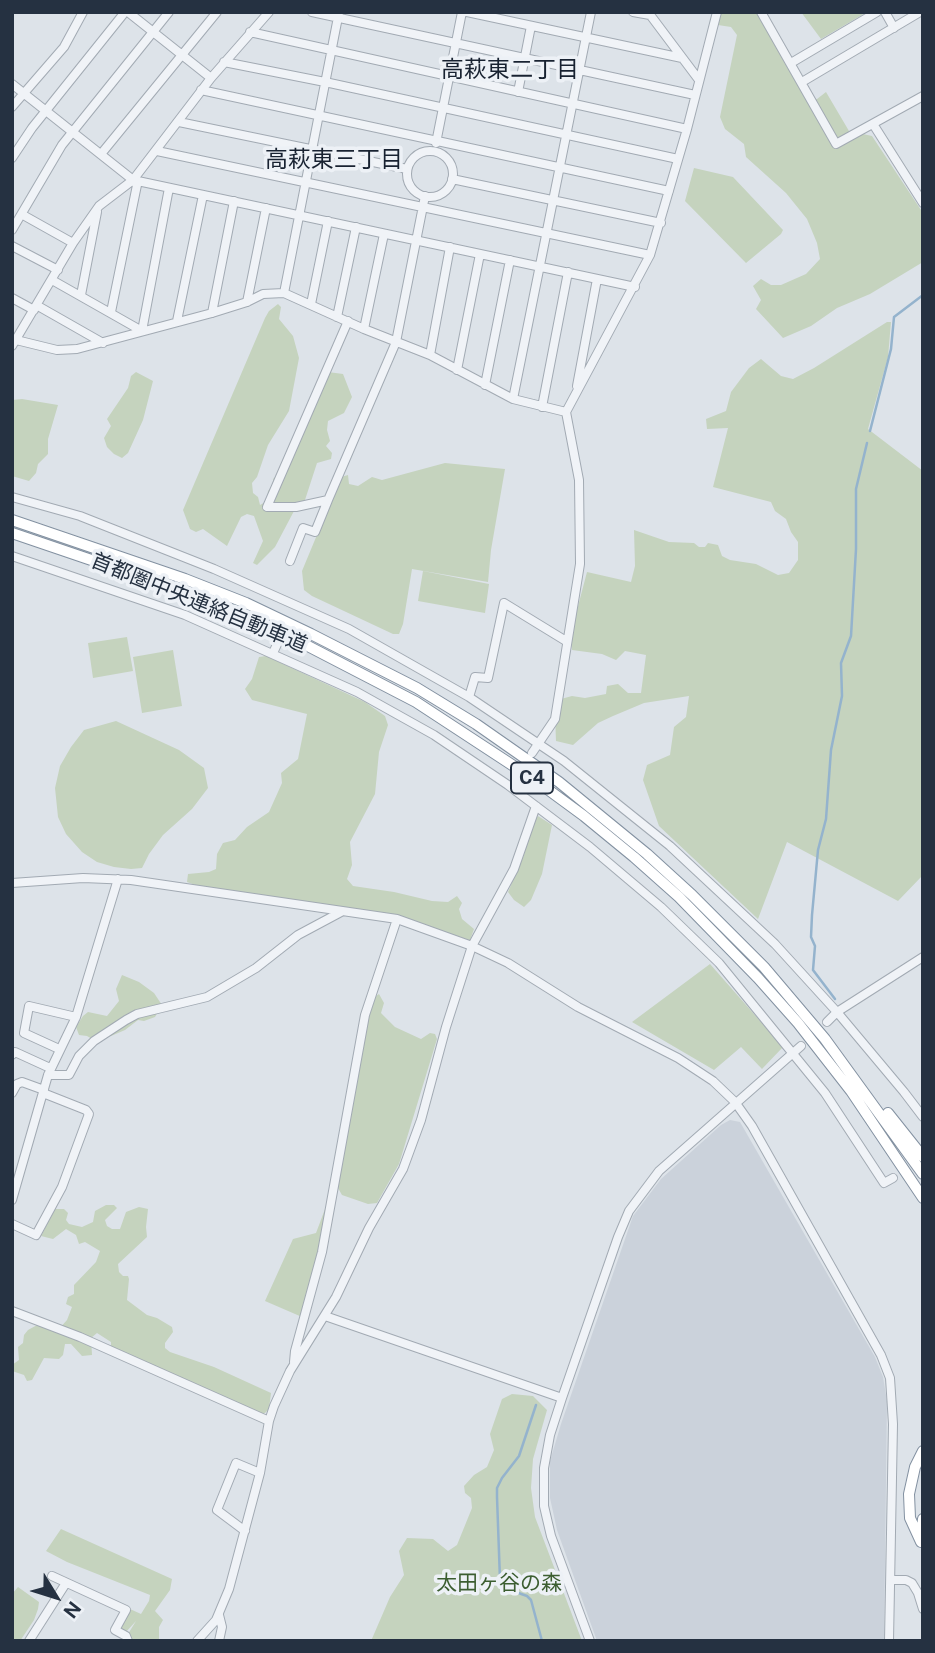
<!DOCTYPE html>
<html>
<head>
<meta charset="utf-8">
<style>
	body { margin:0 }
	#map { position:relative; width:935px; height:1653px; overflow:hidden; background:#dde3e9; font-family:"Public Sans",sans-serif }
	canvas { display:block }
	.frame { position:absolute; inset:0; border:14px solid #253141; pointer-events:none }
	.north { position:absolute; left:21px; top:1562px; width:70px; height:70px; -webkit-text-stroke:5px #edf1f6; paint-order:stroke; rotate:128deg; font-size:19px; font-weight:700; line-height:28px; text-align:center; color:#253141 }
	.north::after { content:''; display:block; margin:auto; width:24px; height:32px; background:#253141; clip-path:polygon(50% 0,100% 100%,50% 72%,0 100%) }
</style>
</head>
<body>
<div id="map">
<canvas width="935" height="1653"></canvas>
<div class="frame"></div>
<div class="north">N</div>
</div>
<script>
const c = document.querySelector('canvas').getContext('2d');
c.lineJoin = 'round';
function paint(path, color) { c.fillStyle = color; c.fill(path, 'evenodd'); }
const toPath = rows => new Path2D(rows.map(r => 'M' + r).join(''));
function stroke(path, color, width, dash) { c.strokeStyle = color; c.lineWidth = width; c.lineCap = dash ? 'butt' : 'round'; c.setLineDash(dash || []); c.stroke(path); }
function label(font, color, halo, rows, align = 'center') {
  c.font = font + ' "Public Sans","Noto Sans JP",sans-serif'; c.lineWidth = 7; c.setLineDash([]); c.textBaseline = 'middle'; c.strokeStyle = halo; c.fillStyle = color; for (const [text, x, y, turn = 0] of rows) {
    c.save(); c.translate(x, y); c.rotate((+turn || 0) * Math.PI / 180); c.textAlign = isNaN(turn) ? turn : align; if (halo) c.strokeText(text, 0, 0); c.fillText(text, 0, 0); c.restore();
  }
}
paint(toPath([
	[730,1120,740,1122,875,1357,883,1377,887,1401,884,1641,597,1641,557,1530,550,1498,550,1461,561,1424,633,1216,661,1179,721,1125]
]), '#cbd2db');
paint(toPath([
	[720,12,757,12,806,98,817,99,826,92,849,131,872,136,923,213,923,262,870,294,837,308,811,326,783,338,756,309,761,300,753,286,761,279,771,285,781,285,806,274,820,259,817,243,807,219,786,193,746,157,744,144,725,129,720,117,737,35,731,27,718,25],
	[801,12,867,12,821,39],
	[694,168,733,177,783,230,781,234,746,263,685,201],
	[278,304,281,307,279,319,293,336,299,358,289,411,268,445,257,477,252,483,253,493,258,497,260,505,267,501,268,491,275,484,273,479,282,470,288,449,328,372,343,374,352,397,344,413,328,421,327,430,330,441,326,446,332,453,331,459,317,463,304,503,294,511,275,547,257,565,253,563,263,541,254,516,247,514,241,517,227,546,203,529,196,532,190,529,183,510,265,318,269,311],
	[887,322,891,322,888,357,868,429,923,471,923,875,898,901,787,842,758,919,659,826,643,780,647,765,670,755,674,727,686,717,689,696,644,703,613,716,598,723,573,745,556,741,555,715,561,699,572,696,585,698,606,694,607,686,618,684,628,693,641,693,646,655,625,651,616,660,602,654,572,650,571,642,577,610,587,572,631,582,635,566,634,530,669,542,694,543,699,547,705,547,708,543,718,545,722,556,730,560,756,564,778,575,789,573,798,560,798,542,791,532,786,519,775,511,771,502,713,487,728,428,707,429,706,419,726,411,731,392,749,368,761,359,781,376,793,379,814,368],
	[136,372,153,381,143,420,128,453,122,458,114,454,107,447,104,438,111,426,107,419,128,388,131,376],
	[22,399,58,405,48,439,48,454,38,464,36,473,29,481,12,476,12,400],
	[445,463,505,469,491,550,488,582,412,569,403,624,399,634,393,634,312,596,304,590,302,571,341,477,348,475,349,484,358,486,372,477,382,480],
	[423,571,489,584,485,613,418,601],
	[127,637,133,671,93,678,88,643],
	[173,650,182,706,142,713,133,657],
	[266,656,365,702,385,716,388,725,379,752,375,794,350,842,352,865,347,879,353,886,394,892,432,901,448,902,457,896,462,903,459,909,462,919,474,929,469,943,396,915,374,914,201,887,187,882,188,874,209,872,216,869,217,854,223,843,235,840,247,827,269,812,282,783,281,773,298,759,307,714,252,700,245,689,252,679,259,657],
	[116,721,179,750,204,768,208,788,192,809,163,835,149,854,142,868,131,869,114,867,97,862,82,852,66,834,58,817,55,788,60,766,71,747,84,730],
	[538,816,552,825,542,874,531,900,524,907,514,900,508,892,524,855,527,839,534,821],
	[710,964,783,1047,762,1069,741,1047,714,1070,632,1022],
	[122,975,139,982,154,993,162,1005,155,1017,144,1021,138,1020,125,1030,111,1036,92,1039,87,1036,79,1035,76,1027,83,1016,88,1012,107,1016,119,1001,116,989],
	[379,994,384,1003,381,1013,395,1027,421,1039,430,1033,435,1034,437,1039,399,1164,377,1203,368,1204,342,1195,338,1188,302,1317,265,1301,293,1239,316,1233,339,1172,368,1016,373,998],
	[106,1205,114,1205,117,1208,105,1220,107,1226,112,1229,120,1229,126,1212,139,1207,148,1209,146,1227,147,1237,118,1264,119,1272,123,1276,128,1276,129,1279,127,1300,147,1315,157,1318,172,1327,173,1332,165,1343,165,1348,170,1352,214,1367,271,1393,269,1409,265,1413,261,1414,111,1347,111,1342,97,1333,91,1338,92,1355,82,1356,71,1344,65,1344,63,1355,59,1359,44,1358,32,1380,27,1381,24,1375,12,1371,12,1365,19,1360,18,1347,23,1343,24,1335,28,1330,39,1324,58,1330,67,1320,72,1307,66,1304,68,1297,74,1294,74,1285,96,1262,100,1251,85,1242,79,1244,76,1235,66,1229,53,1239,41,1236,55,1209,64,1209,68,1213,66,1220,69,1224,82,1227,93,1222,95,1211],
	[512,1394,533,1396,547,1410,533,1459,531,1488,535,1517,582,1641,371,1641,390,1597,404,1575,399,1551,407,1538,433,1539,448,1551,457,1545,472,1508,471,1498,465,1493,464,1486,474,1475,487,1467,494,1450,490,1434,502,1399],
	[61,1529,172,1579,170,1590,155,1611,163,1620,159,1627,159,1641,132,1641,128,1634,136,1621,126,1632,119,1628,130,1609,141,1614,149,1601,150,1595,67,1562,46,1551],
	[18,1587,39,1602,38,1609,34,1620,20,1641,12,1641,12,1594]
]), '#c5d3be');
stroke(toPath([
	[870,431,891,349,894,317,923,295],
	[835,999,813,970,815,946,811,937,812,915,818,850,826,819,831,750,842,696,841,663,851,636,856,549,856,489,867,443],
	[536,1405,519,1456,502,1478,497,1488,497,1497,500,1580,507,1589,527,1596,531,1600,542,1641]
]), '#94b3cd', 2.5);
const minor = toPath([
	[128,12,211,78],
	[312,12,695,95],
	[467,12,682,58],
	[633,12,650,15],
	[648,12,699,80],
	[761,12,836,144,923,96],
	[885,12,894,28],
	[250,32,687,129],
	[224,62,325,82,678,159],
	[791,63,877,12],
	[802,82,920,12],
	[12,84,133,180,635,287],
	[201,90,669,191],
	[518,92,531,26],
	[12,107,64,47,83,12],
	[179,122,407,169],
	[873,124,923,203],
	[436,143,462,12],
	[157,151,650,255],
	'407 174a23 23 0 1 1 46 0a23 23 0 1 1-46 0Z',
	[101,154,217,12],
	[12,158,32,128,125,12],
	[452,179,661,223],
	[23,215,73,243],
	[12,230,62,145,169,12],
	[12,246,58,270],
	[52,280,142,331,169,188],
	[284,293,339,12],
	[81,295,97,212],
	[12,298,34,310],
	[247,302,266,208],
	[311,304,328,221],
	[38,306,103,343],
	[111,312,137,185,133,180],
	[212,313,234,201],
	[337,317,356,227],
	[177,321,203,195],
	[348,321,267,507,296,507,328,500,396,342,425,196],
	[364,329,384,234],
	[12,339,57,350,77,349,212,313,247,302,263,294,284,293,364,329,430,355,513,399,566,412],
	[12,346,73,243,99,206,133,180,211,78,269,12],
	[430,355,450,247],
	[457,370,480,254],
	[485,385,510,260],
	[577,386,597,279],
	[513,399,591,12],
	[542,407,568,272],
	[12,497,80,516,214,569,349,629,469,697,564,761,670,846,775,944,837,1012,904,1092,923,1117],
	[12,556,185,615,357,692,434,735,508,785,590,847,661,907,719,963,825,1093,884,1183,893,1178],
	[290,561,303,528,315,532,328,500],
	[273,653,279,640],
	[469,697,475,677,488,678,504,603,566,641],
	[532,753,555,719,580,564,579,480,566,412,650,255,687,129,717,12],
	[12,883,83,878,131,880,397,919,472,946,508,963,578,1007,678,1058,713,1081,735,1102,752,1126,881,1355,890,1378,893,1424,889,1641],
	[827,1022,837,1012,923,957],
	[59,1049,24,1033,29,1006,76,1017],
	[12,1055,15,1052,50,1068],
	[48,1075,69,1075,79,1056,94,1041,126,1020,137,1014,207,997,256,968,298,935,341,912],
	[12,1093,17,1084,22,1082,44,1090],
	[12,1200,48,1075,76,1017,118,879],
	[12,1224,36,1235,62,1187,89,1114,86,1110,43,1093],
	[12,1311,80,1337,269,1421],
	[325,1316,562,1398],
	[294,1362,295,1351,322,1252,365,1015,397,919],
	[245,1531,217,1510,236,1463,260,1473],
	[52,1576,126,1610,115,1630,126,1636,128,1641],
	[891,1580,906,1580,912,1583,918,1593,923,1609],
	[219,1615,222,1627,219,1641],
	[29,1641,66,1583],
	[197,1641,216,1620,229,1589,260,1473,269,1421,274,1406,290,1371,336,1297,369,1228,403,1169,421,1120,446,1027,472,946,514,869,536,806],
	[590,1641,551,1536,544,1506,544,1468,550,1435,562,1398,618,1237,629,1211,659,1171,801,1046]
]);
const highway = toPath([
	[12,520,185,579,246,603,311,634,417,688,476,724,559,782,647,854,692,895,764,967,825,1039,923,1174],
	[12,533,159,583,304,644,416,702,535,780,584,816,634,857,679,897,758,978,798,1023,851,1091,923,1198],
	[888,1113,923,1157],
	[921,1538,923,1519],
	[921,1542,910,1518,909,1494,915,1467,923,1451]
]);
stroke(minor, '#a2aab3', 10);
stroke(highway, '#8391a1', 12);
stroke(minor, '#f0f3f7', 8);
stroke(highway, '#fff', 10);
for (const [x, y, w] of [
	[532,778,42]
]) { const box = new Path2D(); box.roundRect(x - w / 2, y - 15.5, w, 31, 5); c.fillStyle = '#edf1f6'; c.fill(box); stroke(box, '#253141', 2); }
label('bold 19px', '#253141', null, [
	["C4",532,778]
]);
label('21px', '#253141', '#edf1f6', [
	["首都圏中央連絡自動車道",199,603,22]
]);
label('21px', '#3c5e31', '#edf1f6', [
	["太田ヶ谷の森",499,1584]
]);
label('23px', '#182231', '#edf1f6', [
	["高萩東二丁目",510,70],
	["高萩東三丁目",334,160]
]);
</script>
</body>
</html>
